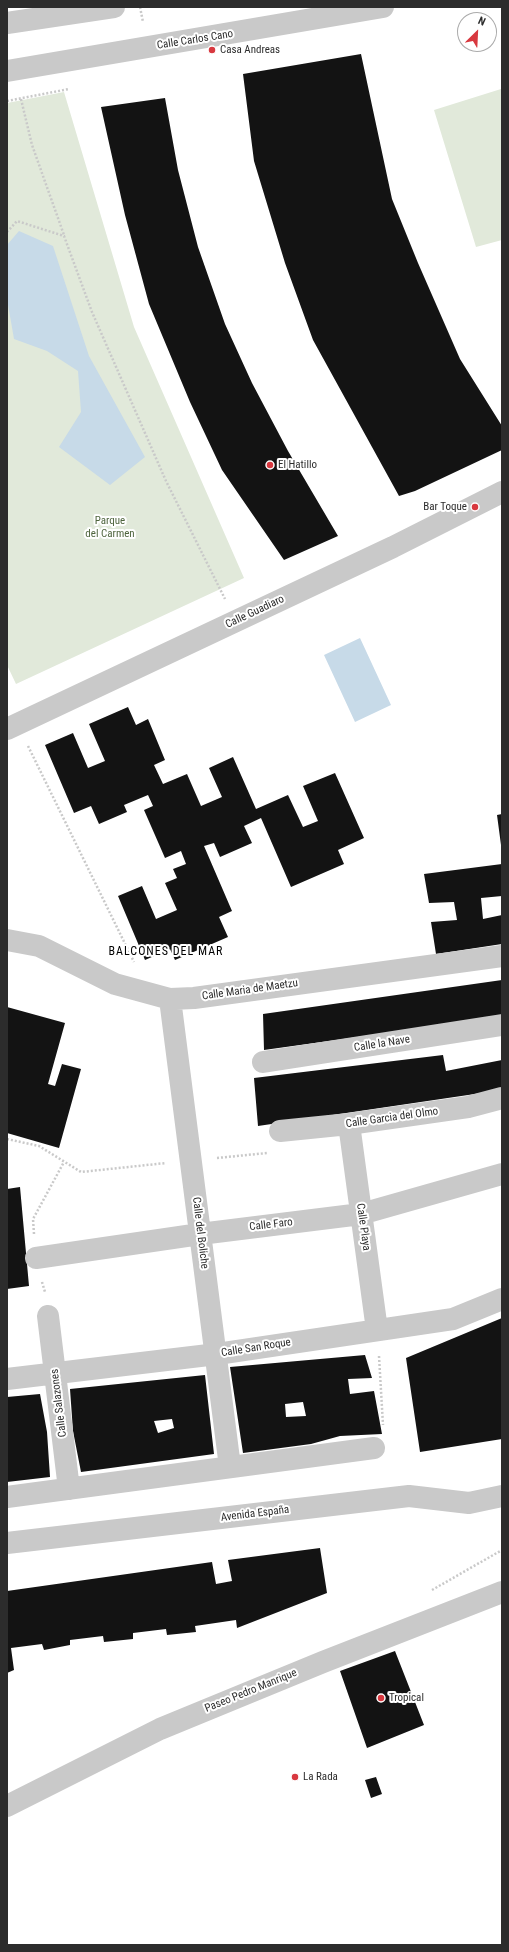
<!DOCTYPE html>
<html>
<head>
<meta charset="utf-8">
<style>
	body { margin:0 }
	#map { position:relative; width:509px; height:1952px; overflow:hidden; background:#fff; font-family:"Roboto Condensed",sans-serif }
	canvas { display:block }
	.frame { position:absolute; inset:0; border:8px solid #2c2c2c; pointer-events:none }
	.north { position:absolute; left:457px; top:12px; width:40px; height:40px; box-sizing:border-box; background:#fff; border:1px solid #ababab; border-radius:50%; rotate:24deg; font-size:11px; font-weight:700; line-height:16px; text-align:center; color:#2c2c2c }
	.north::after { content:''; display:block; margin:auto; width:14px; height:18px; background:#d8383f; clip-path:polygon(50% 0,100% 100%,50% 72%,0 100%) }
</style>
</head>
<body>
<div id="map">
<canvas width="509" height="1952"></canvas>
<div class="frame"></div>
<div class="north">N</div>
</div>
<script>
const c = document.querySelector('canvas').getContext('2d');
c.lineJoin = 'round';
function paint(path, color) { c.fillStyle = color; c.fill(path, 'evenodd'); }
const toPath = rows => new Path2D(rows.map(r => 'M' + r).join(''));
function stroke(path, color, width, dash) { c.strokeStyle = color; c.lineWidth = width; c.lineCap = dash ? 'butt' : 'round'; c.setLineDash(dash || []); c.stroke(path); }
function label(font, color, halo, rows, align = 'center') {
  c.font = font + ' "Roboto Condensed",sans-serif'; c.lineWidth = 4; c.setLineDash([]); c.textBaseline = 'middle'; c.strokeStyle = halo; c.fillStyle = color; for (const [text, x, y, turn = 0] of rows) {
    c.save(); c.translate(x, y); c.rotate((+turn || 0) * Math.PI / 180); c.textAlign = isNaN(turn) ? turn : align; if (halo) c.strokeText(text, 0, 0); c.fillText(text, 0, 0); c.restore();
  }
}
paint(toPath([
	[501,89,502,240,476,247,434,110],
	[64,92,134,327,244,578,16,684,7,665,7,103]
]), '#e1e9da');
paint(toPath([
	[19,231,53,246,89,356,145,457,110,485,59,447,81,412,78,371,47,351,14,339,7,299,7,245],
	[360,638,391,705,355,722,324,655]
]), '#c7dae8');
paint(toPath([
	[361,54,392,199,418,263,460,359,502,426,502,450,415,491,399,496,313,340,285,263,254,161,243,74],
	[165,98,178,170,198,247,225,324,252,383,288,451,338,536,284,560,222,470,190,402,149,304,125,215,101,107],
	[128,707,136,725,148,719,165,760,154,765,163,784,187,774,201,806,222,797,209,768,233,757,256,809,288,795,303,827,318,821,303,786,335,773,364,838,338,850,344,864,291,887,261,818,244,826,252,843,220,857,214,843,204,846,232,911,219,917,228,937,175,960,170,949,145,960,118,896,142,886,156,919,177,910,165,883,177,878,173,869,186,864,181,851,165,858,144,810,153,806,148,795,124,805,127,812,99,824,91,806,74,813,45,745,73,733,88,768,105,761,89,724],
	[502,814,502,845,501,845,497,815],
	[502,864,502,896,481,898,483,919,502,915,502,944,436,954,431,922,457,920,454,902,429,903,424,874],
	[502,980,502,1017,264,1050,263,1014],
	[7,1007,65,1023,48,1084,55,1086,62,1064,81,1069,59,1148,7,1133],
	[443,1055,446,1071,502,1060,502,1090,258,1126,254,1078],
	[20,1187,29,1286,7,1289,7,1189],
	[502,1318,502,1439,420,1452,406,1358],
	[365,1355,372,1378,348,1379,350,1394,374,1391,382,1434,340,1436,311,1444,243,1453,230,1367],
	[303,1402,306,1416,286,1417,285,1404],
	[205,1375,214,1454,81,1472,73,1431,70,1389],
	[172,1419,174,1428,158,1433,154,1421],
	[40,1394,47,1432,50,1477,7,1482,7,1397],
	[320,1548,327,1593,237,1628,236,1620,195,1626,196,1632,167,1635,166,1629,133,1633,133,1639,104,1642,103,1636,70,1640,70,1645,44,1650,42,1644,11,1648,14,1670,7,1673,7,1591,212,1562,216,1584,232,1581,228,1560],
	[395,1651,424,1725,367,1748,340,1671],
	[376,1777,382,1794,371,1798,365,1780]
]), '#131313');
stroke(toPath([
	[140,7,143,22],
	[21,99,32,145,64,235],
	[7,101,69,89],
	[7,232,17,221,64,236,92,312,166,481,225,599],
	[28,746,134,962],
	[7,1139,39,1146,81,1172,166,1163],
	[217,1158,267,1153],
	[34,1234,33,1219,64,1162],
	[42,1282,45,1292],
	[379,1356,383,1425],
	[432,1590,502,1550]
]), '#c9c9c9', 2.5, [2, 2]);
stroke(toPath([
	[7,23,114,7],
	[7,71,383,7],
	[7,729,393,547,502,492],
	[7,940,39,946,115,984,170,999,194,998,502,956],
	[170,999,230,1467],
	[263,1062,502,1025],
	[349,1124,377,1330],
	[280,1131,349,1124,468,1107,502,1098],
	[36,1258,200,1234,361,1214,502,1174],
	[48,1316,69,1489],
	[7,1379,217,1354,453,1319,502,1299],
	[7,1497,374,1448],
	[7,1543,409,1496,469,1503,502,1496],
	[7,1806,160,1729,323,1662,502,1592]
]), '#c9c9c9', 22);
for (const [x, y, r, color] of [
	[212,50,4,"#d8383f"],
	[270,465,4,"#d8383f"],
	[475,507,4,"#d8383f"],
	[381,1698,4,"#d8383f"],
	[295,1777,4,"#d8383f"]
]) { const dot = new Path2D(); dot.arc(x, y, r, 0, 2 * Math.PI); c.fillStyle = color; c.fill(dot); stroke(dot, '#fff', 1.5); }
label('11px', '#2c2c2c', '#fff', [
	["Calle Carlos Cano",195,40,-9],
	["Calle Guadiaro",255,612,-25],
	["Calle Maria de Maetzu",250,990,-8],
	["Calle la Nave",382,1044,-9],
	["Calle Garcia del Olmo",392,1118,-8],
	["Calle Faro",271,1225,-7],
	["Calle Playa",363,1227,82],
	["Calle del Boliche",200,1233,83],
	["Calle San Roque",256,1348,-9],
	["Calle Salazones",59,1403,-97],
	["Avenida España",255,1514,-7],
	["Paseo Pedro Manrique",251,1691,-22]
]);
label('11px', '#2c2c2c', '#fff', [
	["Casa Andreas",220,50],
	["El Hatillo",278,465],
	["Bar Toque",467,507,"right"],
	["Tropical",389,1698],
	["La Rada",303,1777]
], 'left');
label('11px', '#4e643d', '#fff', [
	["Parque",110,521],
	["del Carmen",110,534]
]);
c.letterSpacing = '1px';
label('12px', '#000', '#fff', [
	["BALCONES DEL MAR",166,952]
]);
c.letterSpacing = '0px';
</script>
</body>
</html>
